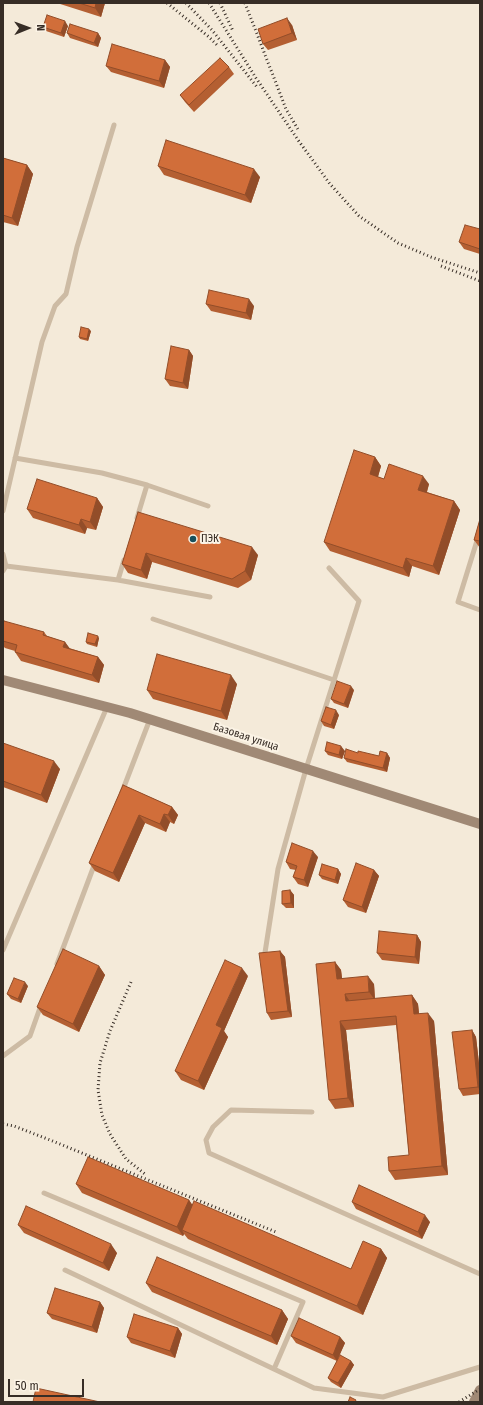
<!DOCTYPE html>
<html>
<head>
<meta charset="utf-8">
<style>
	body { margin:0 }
	#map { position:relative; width:483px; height:1405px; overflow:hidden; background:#f4ead9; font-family:"Fira Sans Condensed",sans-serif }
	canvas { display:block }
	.frame { position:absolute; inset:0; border:4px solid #372d26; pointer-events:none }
	.north { position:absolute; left:8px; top:8px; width:40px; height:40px; -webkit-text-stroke:3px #fbf3e5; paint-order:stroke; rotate:89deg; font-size:11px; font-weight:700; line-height:16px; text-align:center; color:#372d26 }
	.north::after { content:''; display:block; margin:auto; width:14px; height:18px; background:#372d26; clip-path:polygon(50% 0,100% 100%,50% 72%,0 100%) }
	.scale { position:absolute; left:8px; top:1379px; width:76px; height:18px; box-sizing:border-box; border:2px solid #372d26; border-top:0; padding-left:5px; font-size:12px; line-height:14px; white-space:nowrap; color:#372d26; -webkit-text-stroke:3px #fbf3e5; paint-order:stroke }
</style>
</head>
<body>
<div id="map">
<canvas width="483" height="1405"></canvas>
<div class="frame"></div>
<div class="north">N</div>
<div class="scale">50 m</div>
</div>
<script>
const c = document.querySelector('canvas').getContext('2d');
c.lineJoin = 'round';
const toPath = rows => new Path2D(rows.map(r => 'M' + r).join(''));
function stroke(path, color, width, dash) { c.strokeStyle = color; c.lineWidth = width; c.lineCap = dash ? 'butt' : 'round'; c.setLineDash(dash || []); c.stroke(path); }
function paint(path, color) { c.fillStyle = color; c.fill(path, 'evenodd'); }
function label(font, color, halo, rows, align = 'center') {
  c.font = font + ' "Fira Sans Condensed",sans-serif'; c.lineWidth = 4; c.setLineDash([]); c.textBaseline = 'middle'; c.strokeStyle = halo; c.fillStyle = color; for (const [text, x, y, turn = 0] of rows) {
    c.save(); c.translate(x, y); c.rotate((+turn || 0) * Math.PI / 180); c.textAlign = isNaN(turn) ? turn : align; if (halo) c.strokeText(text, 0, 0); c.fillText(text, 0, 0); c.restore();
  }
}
stroke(toPath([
	[15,458,102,473,147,485,208,506],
	[3,511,42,342,55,306,66,294,77,247,114,125],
	[137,518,147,485],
	[480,531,458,602,480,610],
	[3,554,6,566,3,571],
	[6,566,118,580,210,597],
	[118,580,124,560],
	[153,619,334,680],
	[122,792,150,719],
	[3,950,107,707],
	[264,959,278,869,306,769,359,601,329,568],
	[57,964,95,863],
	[3,1056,30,1036,41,1005],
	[312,1112,231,1110,213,1127,206,1140,209,1153,480,1274],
	[44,1193,303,1302,274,1369],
	[65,1270,314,1388,383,1397,480,1367]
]), '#cdbba4', 5);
stroke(toPath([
	[3,680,130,713,480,824],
	[474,1402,480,1390]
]), '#a08975', 10);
stroke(toPath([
	[167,3,209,37,218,46],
	[186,3,212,30,257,87],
	[209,3,256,78,298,140,330,184,359,216,398,243,431,257,480,273],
	[220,3,233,31],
	[245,3,286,109,299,131],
	[441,266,480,281],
	[131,982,110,1031,100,1063,98,1090,102,1115,110,1134,126,1159,146,1175],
	[3,1124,14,1126,50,1140,276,1232],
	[459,1402,480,1389]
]), '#372d26', 3, [1, 3]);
paint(toPath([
	[57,3,105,3,101,17],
	[292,25,297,40,268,50,263,44],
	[68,26,64,37,46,31,43,27],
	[67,33,98,33,101,38,98,47,70,38],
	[165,60,170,67,164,88,111,72,106,66],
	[229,67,234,74,194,112,185,102,180,95],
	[3,158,27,165,33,174,18,226,3,222],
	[158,166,260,177,251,203,164,175],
	[480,229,480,254,464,249,459,242],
	[206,304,254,306,251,320,211,311],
	[91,331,88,341,80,339,79,337],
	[189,350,193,356,188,389,170,386,165,379],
	[375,457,381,466,378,477,384,479,429,484,427,492,454,501,460,510,439,575,412,566,409,577,330,551,324,542],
	[97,498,103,507,96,530,87,528,85,534,33,518,27,509],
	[138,512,258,555,251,580,238,588,152,562,147,579,128,573,122,564],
	[480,519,480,548,474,540],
	[3,624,44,632,47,636,65,642,69,648,98,657,104,665,99,683,21,661,15,652,15,651,5,648,3,646],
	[99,638,97,647,87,644,86,642],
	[237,684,227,720,153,699,147,690],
	[354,690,348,708,334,703,331,699],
	[339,715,334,729,324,726,321,721],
	[3,743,60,769,47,803,3,787],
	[325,751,345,751,342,759,328,755],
	[358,753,379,756,387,753,390,758,387,772,347,762,344,758],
	[123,785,172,807,178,815,174,824,170,822,166,832,145,823,119,882,95,871,89,863],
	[318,857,308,887,298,884,293,877,296,870,290,869,286,862],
	[338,869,341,874,338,884,322,879,319,875],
	[374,870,379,876,366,913,348,907,343,900],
	[290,890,294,895,294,908,286,908,282,904],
	[417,935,421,942,419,964,382,960,377,953],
	[280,951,285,957,292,1017,271,1020,267,1013],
	[335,962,341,970,342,978,374,984,375,999,412,995,418,1004,419,1014,434,1021,448,1175,395,1180,389,1171,409,1155,396,1025,346,1030,354,1107,335,1109,329,1100],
	[99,966,105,975,79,1032,43,1015,37,1007],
	[248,976,224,1031,228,1037,204,1090,181,1080,175,1071],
	[28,986,21,1003,11,999,7,994],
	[472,1030,476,1037,480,1072,480,1094,463,1096,459,1089],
	[76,1184,189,1200,193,1206,351,1269,381,1249,387,1258,363,1315,188,1239,184,1234,183,1236,82,1193],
	[352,1202,430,1222,422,1239,356,1209],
	[18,1225,117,1253,109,1271,24,1233],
	[146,1283,282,1310,288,1319,277,1345,152,1292],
	[100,1302,104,1308,97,1333,52,1319,47,1313],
	[178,1328,182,1334,175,1358,131,1343,127,1337],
	[291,1336,340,1337,345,1343,338,1358,351,1361,354,1365,341,1388,331,1382,328,1378,337,1361,296,1343]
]), '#b45f32');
paint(toPath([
	[96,3,105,3,101,17,95,8],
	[287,18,292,25,297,40,292,33],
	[65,21,68,26,64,37,61,33],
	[98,33,101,38,98,47,94,43],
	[165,60,170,67,164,88,159,81],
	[27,165,33,174,18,226,12,218],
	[254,169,260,177,251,203,245,195],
	[249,299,254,306,251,320,246,313],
	[89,329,91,331,88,341,87,339],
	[189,350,193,356,188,389,183,383],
	[375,457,381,466,376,483,370,474],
	[423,476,429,484,425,498,418,490],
	[97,498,103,507,96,530,90,522],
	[454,501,460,510,439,575,433,566],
	[81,519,87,528,85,534,79,525],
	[252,547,258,555,251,580,245,571],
	[146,553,152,562,147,579,141,570],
	[406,558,412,566,409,577,403,568],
	[98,636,99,638,97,647,95,644],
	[65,642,71,650,63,647],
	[98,657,104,665,99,683,92,675],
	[231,675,237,684,227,720,221,711],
	[351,686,354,690,348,708,344,704],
	[336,710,339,715,334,729,331,725],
	[341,746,345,751,342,759,339,755],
	[387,753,390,758,387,772,383,768],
	[54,761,60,769,47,803,41,795],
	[172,807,178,815,174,824,168,815],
	[164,814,170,822,166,832,160,824],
	[139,815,145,823,119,882,113,873],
	[313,851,318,857,308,887,304,880],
	[338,869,341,874,338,884,335,880],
	[374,870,379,876,366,913,362,907],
	[290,890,294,895,294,908,291,903],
	[417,935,421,942,419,964,415,957],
	[280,951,285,957,292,1017,288,1011],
	[335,962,341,970,343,987,337,979],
	[99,966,105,975,79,1032,73,1024],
	[242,968,248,976,224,1031,228,1037,204,1090,198,1081,216,1025],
	[368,976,374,984,375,1000,369,992],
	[25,982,28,986,21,1003,18,999],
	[345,994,351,1003,346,1001],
	[412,995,418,1004,420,1023,414,1014],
	[428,1013,434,1021,448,1175,442,1166],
	[340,1021,346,1030,354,1107,348,1098],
	[472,1030,476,1037,480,1072,480,1091,478,1087],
	[189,1200,195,1209,182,1230,184,1234,183,1236,177,1227],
	[425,1215,430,1222,422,1239,418,1232],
	[111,1244,117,1253,109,1271,103,1263],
	[381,1249,387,1258,363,1315,357,1306],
	[100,1302,104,1308,97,1333,92,1327],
	[282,1310,288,1319,277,1345,271,1336],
	[178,1328,182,1334,175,1358,170,1351],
	[340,1337,345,1343,337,1361,333,1355],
	[351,1361,354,1365,341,1388,338,1383]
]), '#924d29');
const building = toPath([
	[79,3,96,3,95,8,79,3],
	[47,15,65,21,61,33,43,27,47,15],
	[287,18,292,33,263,44,258,29,287,18],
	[70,24,98,33,94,43,67,33,70,24],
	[112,44,165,60,159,81,106,66,112,44],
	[220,58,229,67,189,105,180,95,220,58],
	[166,140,254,169,245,195,158,166,166,140],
	[3,158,27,165,12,218,3,215,3,158],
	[465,225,480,229,480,249,459,242,465,225],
	[209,290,249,299,246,313,206,304,209,290],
	[81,327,89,329,87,339,79,337,81,327],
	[171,346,189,350,183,383,165,379,171,346],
	[354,450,375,457,370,474,384,479,389,464,423,476,418,490,454,501,433,566,406,558,403,568,324,542,354,450],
	[37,479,97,498,90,522,81,519,79,525,27,509,37,479],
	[138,512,252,547,245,571,232,579,146,553,141,570,122,564,138,512],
	[480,519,480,541,474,540,480,519],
	[4,621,44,632,43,635,65,642,63,647,98,657,92,675,15,652,17,645,3,641,3,624,4,621],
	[88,633,98,636,95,644,86,642,88,633],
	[157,654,231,675,221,711,147,690,157,654],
	[337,681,351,686,344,704,331,699,337,681],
	[326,707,336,710,331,725,321,721,326,707],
	[327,742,341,746,339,755,325,751,327,742],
	[3,743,54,761,41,795,3,781,3,743],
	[346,749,358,753,358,751,379,756,380,751,387,753,383,768,344,758,346,749],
	[123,785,172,807,168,815,164,814,160,824,139,815,113,873,89,863,123,785],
	[292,843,313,851,304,880,293,877,297,866,286,862,292,843],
	[356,863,374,870,362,907,343,900,356,863],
	[322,864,338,869,335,880,319,875,322,864],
	[290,890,291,903,282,904,282,891,290,890],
	[379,931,417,935,415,957,377,953,379,931],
	[63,949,99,966,73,1024,37,1007,63,949],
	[280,951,288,1011,267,1013,259,953,280,951],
	[225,960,242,968,216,1025,222,1028,198,1081,175,1071,225,960],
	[335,962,337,979,368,976,369,992,345,994,346,1001,412,995,414,1014,428,1013,442,1166,389,1171,388,1157,409,1155,396,1016,340,1021,348,1098,329,1100,316,964,335,962],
	[14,978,25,982,18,999,7,994,14,978],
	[472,1030,478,1087,459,1089,452,1032,472,1030],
	[88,1157,189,1200,177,1227,76,1184,88,1157],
	[359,1185,425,1215,418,1232,352,1202,359,1185],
	[194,1201,351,1269,363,1241,381,1249,357,1306,182,1230,194,1201],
	[26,1206,111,1244,103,1263,18,1225,26,1206],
	[157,1257,282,1310,271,1336,146,1283,157,1257],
	[55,1288,100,1302,92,1327,47,1313,55,1288],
	[134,1314,178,1328,170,1351,127,1337,134,1314],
	[299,1318,340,1337,333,1355,291,1336,299,1318],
	[340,1355,351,1361,338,1383,328,1378,340,1355],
	[36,1388,100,1402,33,1402,36,1388],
	[350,1397,356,1400,355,1402,348,1402,350,1397]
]);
paint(building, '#d16e3a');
stroke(building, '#924d29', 1);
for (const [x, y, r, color] of [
	[193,539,4,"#18505c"]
]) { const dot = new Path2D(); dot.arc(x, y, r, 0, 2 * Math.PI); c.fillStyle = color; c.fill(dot); stroke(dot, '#fbf3e5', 1.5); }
label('11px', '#372d26', '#fbf3e5', [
	["ПЭК",201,539]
], 'left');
label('11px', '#372d26', '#fbf3e5', [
	["Базовая улица",246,737,18]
]);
</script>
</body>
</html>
